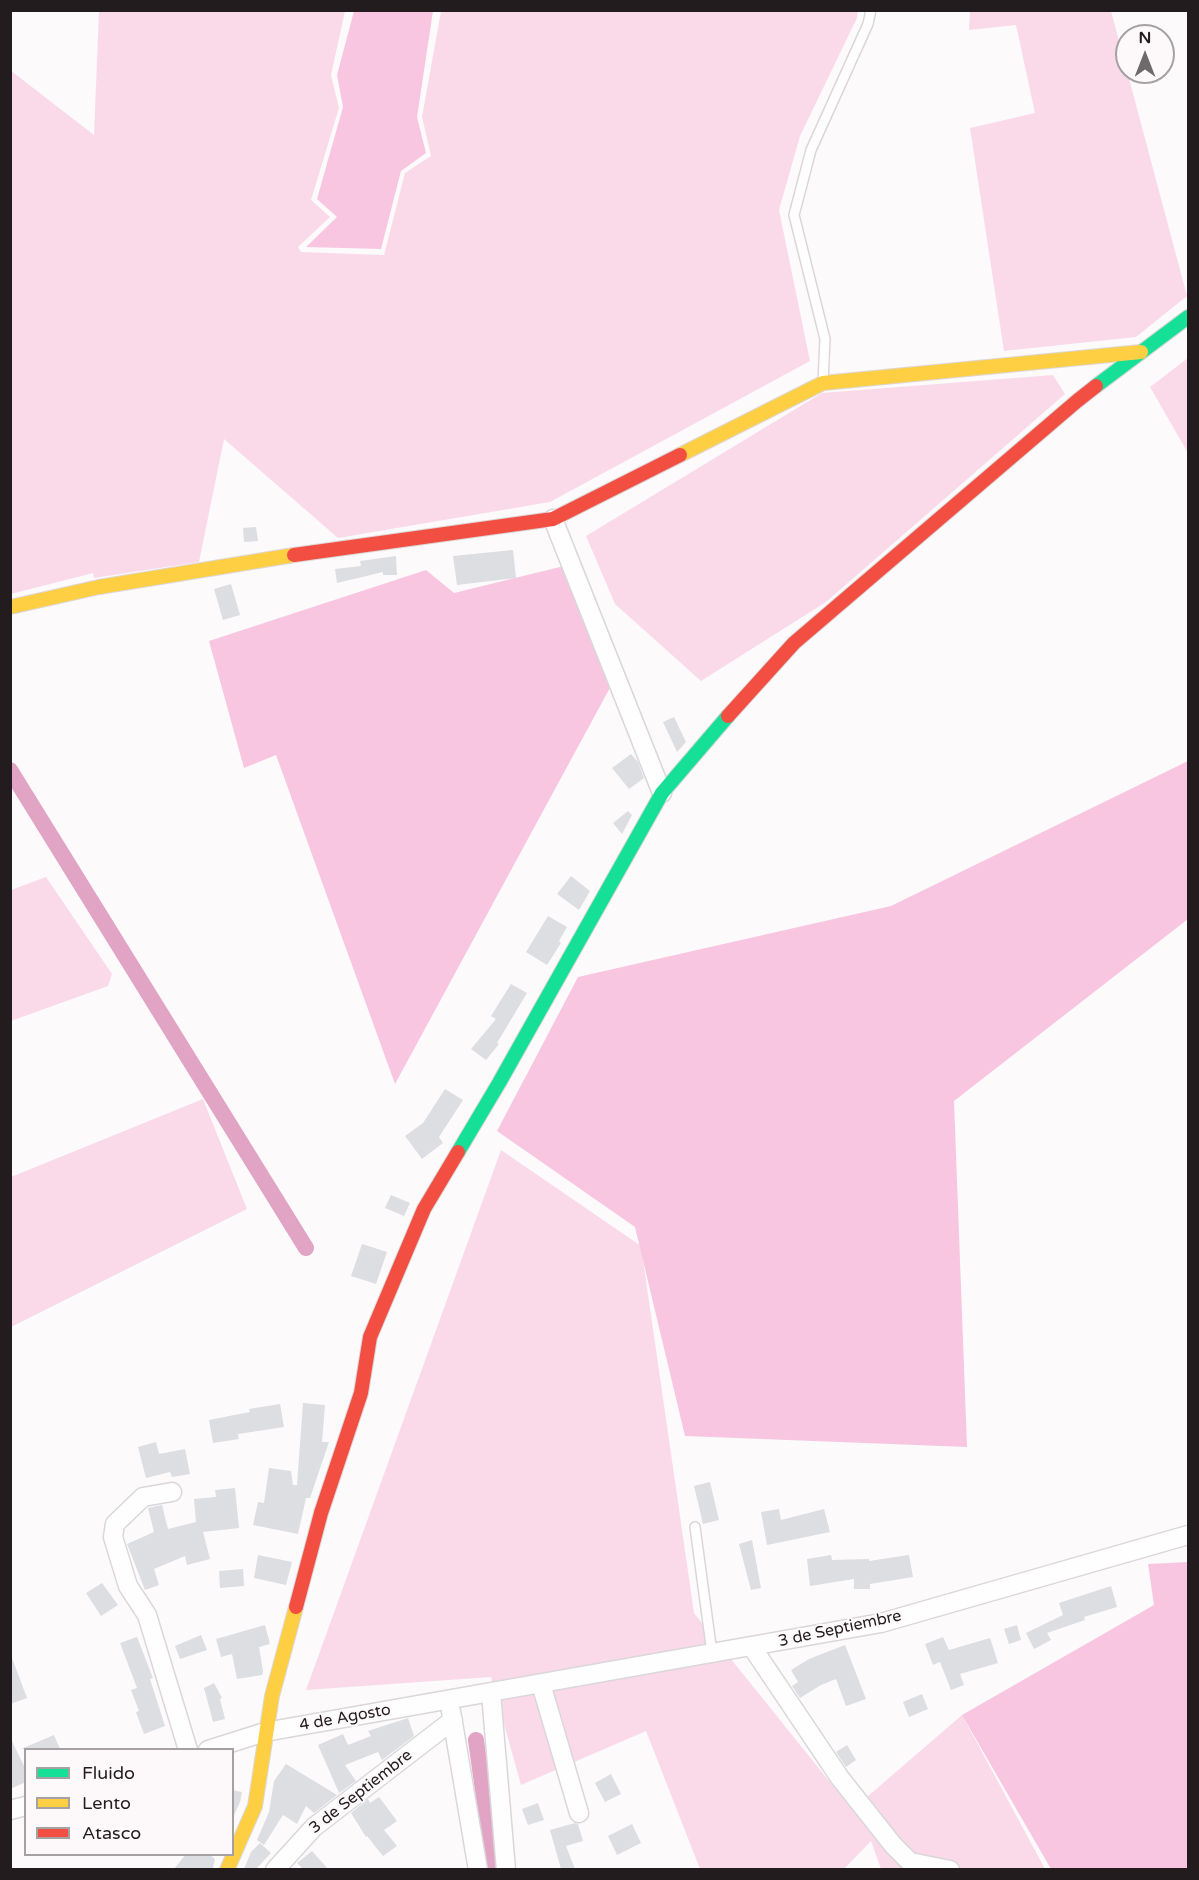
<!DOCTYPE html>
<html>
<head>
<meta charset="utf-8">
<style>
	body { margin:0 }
	#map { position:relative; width:1199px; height:1880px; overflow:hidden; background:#fcfafb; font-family:"Varela Round",sans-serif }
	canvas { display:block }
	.frame { position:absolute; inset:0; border:12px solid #221c1f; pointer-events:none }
	.legend { position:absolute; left:24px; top:1748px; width:210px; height:108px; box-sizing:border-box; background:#fdf9fa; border:2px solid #a5a1a2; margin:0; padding:8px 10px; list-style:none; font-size:18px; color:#221c1f }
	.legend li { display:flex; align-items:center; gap:12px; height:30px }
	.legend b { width:30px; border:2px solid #a5a1a2 }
	.north { position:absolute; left:1115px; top:24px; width:60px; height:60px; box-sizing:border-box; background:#fdf9fa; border:2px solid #a5a1a2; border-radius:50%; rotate:0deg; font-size:16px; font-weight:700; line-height:24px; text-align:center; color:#221c1f }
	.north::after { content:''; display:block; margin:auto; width:21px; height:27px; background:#6e6a6c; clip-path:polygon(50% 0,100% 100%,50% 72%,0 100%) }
</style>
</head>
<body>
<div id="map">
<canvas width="1199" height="1880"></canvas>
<div class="frame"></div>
<ul class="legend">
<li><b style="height:8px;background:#16e098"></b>Fluido</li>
<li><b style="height:8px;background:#ffcf43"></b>Lento</li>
<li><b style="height:8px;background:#f24e42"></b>Atasco</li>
</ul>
<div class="north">N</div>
</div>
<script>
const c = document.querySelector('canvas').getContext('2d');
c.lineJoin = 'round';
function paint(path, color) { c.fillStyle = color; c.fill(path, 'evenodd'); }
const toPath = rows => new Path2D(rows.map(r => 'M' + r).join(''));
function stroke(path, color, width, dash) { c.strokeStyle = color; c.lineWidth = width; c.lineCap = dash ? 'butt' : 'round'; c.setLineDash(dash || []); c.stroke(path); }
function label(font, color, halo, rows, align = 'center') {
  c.font = font + ' "Varela Round",sans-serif'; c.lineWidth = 4.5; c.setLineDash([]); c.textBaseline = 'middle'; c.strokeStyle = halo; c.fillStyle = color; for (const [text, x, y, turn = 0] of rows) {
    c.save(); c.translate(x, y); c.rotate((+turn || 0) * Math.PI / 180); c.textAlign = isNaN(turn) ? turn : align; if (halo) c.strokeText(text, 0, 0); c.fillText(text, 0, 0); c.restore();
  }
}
paint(toPath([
	[99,11,345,11,331,75,339,108,311,200,330,217,298,247,301,252,384,255,405,173,431,156,422,117,441,11,858,11,857,18,800,136,779,210,810,361,550,502,338,538,224,439,199,562,94,578,93,573,11,594,10,70,94,135],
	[970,11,1111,11,1187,296,1136,337,1004,351,970,128,1035,113,1016,25,969,30],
	[1188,358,1188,453,1150,387],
	[1053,375,1065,394,826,602,701,681,615,604,586,536,822,393],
	[46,877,112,974,108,986,11,1021,11,890],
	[203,1099,247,1209,11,1327,11,1177],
	[501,1150,641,1246,694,1613,866,1827,860,1803,962,1715,1045,1869,881,1869,871,1841,844,1869,700,1869,646,1731,521,1785,491,1677,306,1690]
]), '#fadae9');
paint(toPath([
	[354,11,433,11,417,117,426,153,401,171,381,249,306,247,337,217,317,199,343,107,337,75],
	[568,565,612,684,395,1084,276,755,244,768,209,641,426,570,454,593],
	[1188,761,1188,919,954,1101,967,1447,685,1436,635,1227,497,1131,578,977,891,906],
	[1188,1562,1188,1869,1051,1869,962,1715,1154,1605,1148,1564]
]), '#f8c6e0');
stroke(toPath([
	[10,770,306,1248],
	[476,1740,494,1870]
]), '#e1a4c4', 16);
paint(toPath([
	[256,527,258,541,244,542,243,528],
	[513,550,516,578,457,585,453,556],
	[396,556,397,575,383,575,383,572,337,583,335,569,361,566,360,561],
	[231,584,240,615,223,620,214,589],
	[674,717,686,742,677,752,663,722],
	[631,754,638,762,644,778,629,789,612,768],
	[628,811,632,815,622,834,613,823],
	[571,876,590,891,579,910,557,894],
	[548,916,567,927,559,941,561,943,547,965,526,952],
	[511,984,527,993,497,1043,499,1044,486,1060,471,1049,496,1019,491,1016],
	[445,1089,463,1100,439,1137,443,1143,422,1159,405,1136,423,1123],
	[391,1195,410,1203,404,1216,385,1208],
	[362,1244,387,1252,376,1284,351,1276],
	[303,1403,325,1405,322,1442,329,1442,310,1498,306,1498,298,1534,253,1525,258,1502,264,1503,269,1468,291,1471,293,1485,297,1485],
	[280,1404,284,1427,238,1434,239,1439,213,1443,209,1420,250,1412,249,1409],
	[156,1442,159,1454,185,1449,190,1474,172,1477,170,1472,146,1478,138,1447],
	[710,1482,719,1520,703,1524,694,1486],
	[235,1488,239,1528,203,1532,210,1559,187,1565,185,1556,154,1569,159,1585,145,1590,127,1544,154,1532,148,1508,162,1505,168,1529,196,1522,194,1499,216,1497,215,1490],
	[779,1509,781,1520,824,1509,830,1532,767,1545,761,1512],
	[752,1540,761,1588,751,1590,739,1544],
	[258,1555,292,1562,286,1585,254,1578],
	[831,1555,832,1560,869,1559,869,1561,909,1555,913,1577,870,1584,870,1589,854,1589,854,1579,810,1586,807,1559],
	[243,1569,244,1586,220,1588,219,1571],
	[102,1583,118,1605,101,1616,86,1593],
	[1111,1586,1117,1607,1084,1617,1085,1620,1047,1633,1051,1640,1034,1649,1026,1633,1063,1615,1059,1603],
	[265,1625,270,1644,259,1647,263,1671,262,1675,237,1679,232,1654,221,1657,216,1639],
	[1017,1625,1021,1640,1009,1644,1004,1629],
	[201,1635,207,1650,180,1659,175,1646],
	[137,1637,153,1678,150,1679,165,1726,144,1734,136,1712,139,1711,131,1690,137,1688,120,1643],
	[943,1637,949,1650,990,1638,998,1663,960,1674,964,1685,951,1690,940,1662,933,1665,925,1644],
	[845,1645,866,1699,846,1706,836,1679,821,1685,800,1698,792,1686,798,1682,791,1670,809,1659],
	[12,1658,27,1698,10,1704,10,1659],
	[214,1683,222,1698,220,1699,225,1719,213,1722,204,1688],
	[922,1694,928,1709,909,1717,903,1702],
	[408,1718,414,1736,382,1760,378,1752,345,1765,356,1781,339,1793,318,1745,343,1734,348,1745,371,1736,368,1731],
	[54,1735,60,1749,21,1749],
	[10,1737,26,1770,26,1782,10,1789],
	[847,1745,856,1760,846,1767,836,1752],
	[286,1764,337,1795,314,1813,306,1806,297,1824,283,1815,264,1845,257,1840,269,1812,274,1781],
	[611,1774,621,1794,605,1802,595,1783],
	[232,1790,242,1792,240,1802,232,1820],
	[379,1797,397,1821,384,1830,397,1846,383,1856,367,1836,366,1837,351,1813,368,1799,370,1803],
	[538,1803,544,1820,528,1825,522,1809],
	[575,1823,578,1824,583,1841,566,1846,575,1869,561,1869,550,1830],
	[632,1824,641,1843,617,1855,608,1836],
	[260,1843,271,1853,256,1869,244,1869,251,1852],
	[312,1851,328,1869,303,1869,297,1863],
	[186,1854,209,1854,215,1859,213,1868,174,1869]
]), '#dcdee1');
const lane = toPath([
	[823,382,825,339,794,215,811,150,868,24,871,10],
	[695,1527,712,1653]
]);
const street = toPath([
	[553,519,662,793],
	[172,1492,143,1497,115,1524,113,1537,128,1586,147,1615,188,1750],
	[752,1647,840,1778,893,1845,910,1862,950,1870],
	[541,1684,579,1813],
	[491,1693,506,1870],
	[451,1711,478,1870],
	[208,1750,265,1732,881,1623,1188,1535],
	[10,1810,26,1806],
	[275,1870,314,1827,453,1720]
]);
const fast = toPath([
	[1096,386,1188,317],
	[458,1152,499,1083,662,793,728,716]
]);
const slow = toPath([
	[680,455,823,383,1141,352],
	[10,607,99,587,294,555],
	[227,1870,255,1806,272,1696,296,1607]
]);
const jam = toPath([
	[294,555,553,519,680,455],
	[728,716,794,643,1077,401,1096,386],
	[296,1607,321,1513,361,1393,370,1337,424,1209,458,1152]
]);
stroke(lane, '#dbd7d9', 12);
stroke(street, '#dbd7d9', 21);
stroke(fast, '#dbd7d9', 16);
stroke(slow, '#dbd7d9', 16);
stroke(jam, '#dbd7d9', 16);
stroke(lane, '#fffefe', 9);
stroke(street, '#fffefe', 18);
stroke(fast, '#16e098', 14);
stroke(slow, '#ffcf43', 14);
stroke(jam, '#f24e42', 14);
label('16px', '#221c1f', '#fdf9fa', [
	["3 de Septiembre",840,1629,-12],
	["4 de Agosto",345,1718,-10],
	["3 de Septiembre",361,1792,-38]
]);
</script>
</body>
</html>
